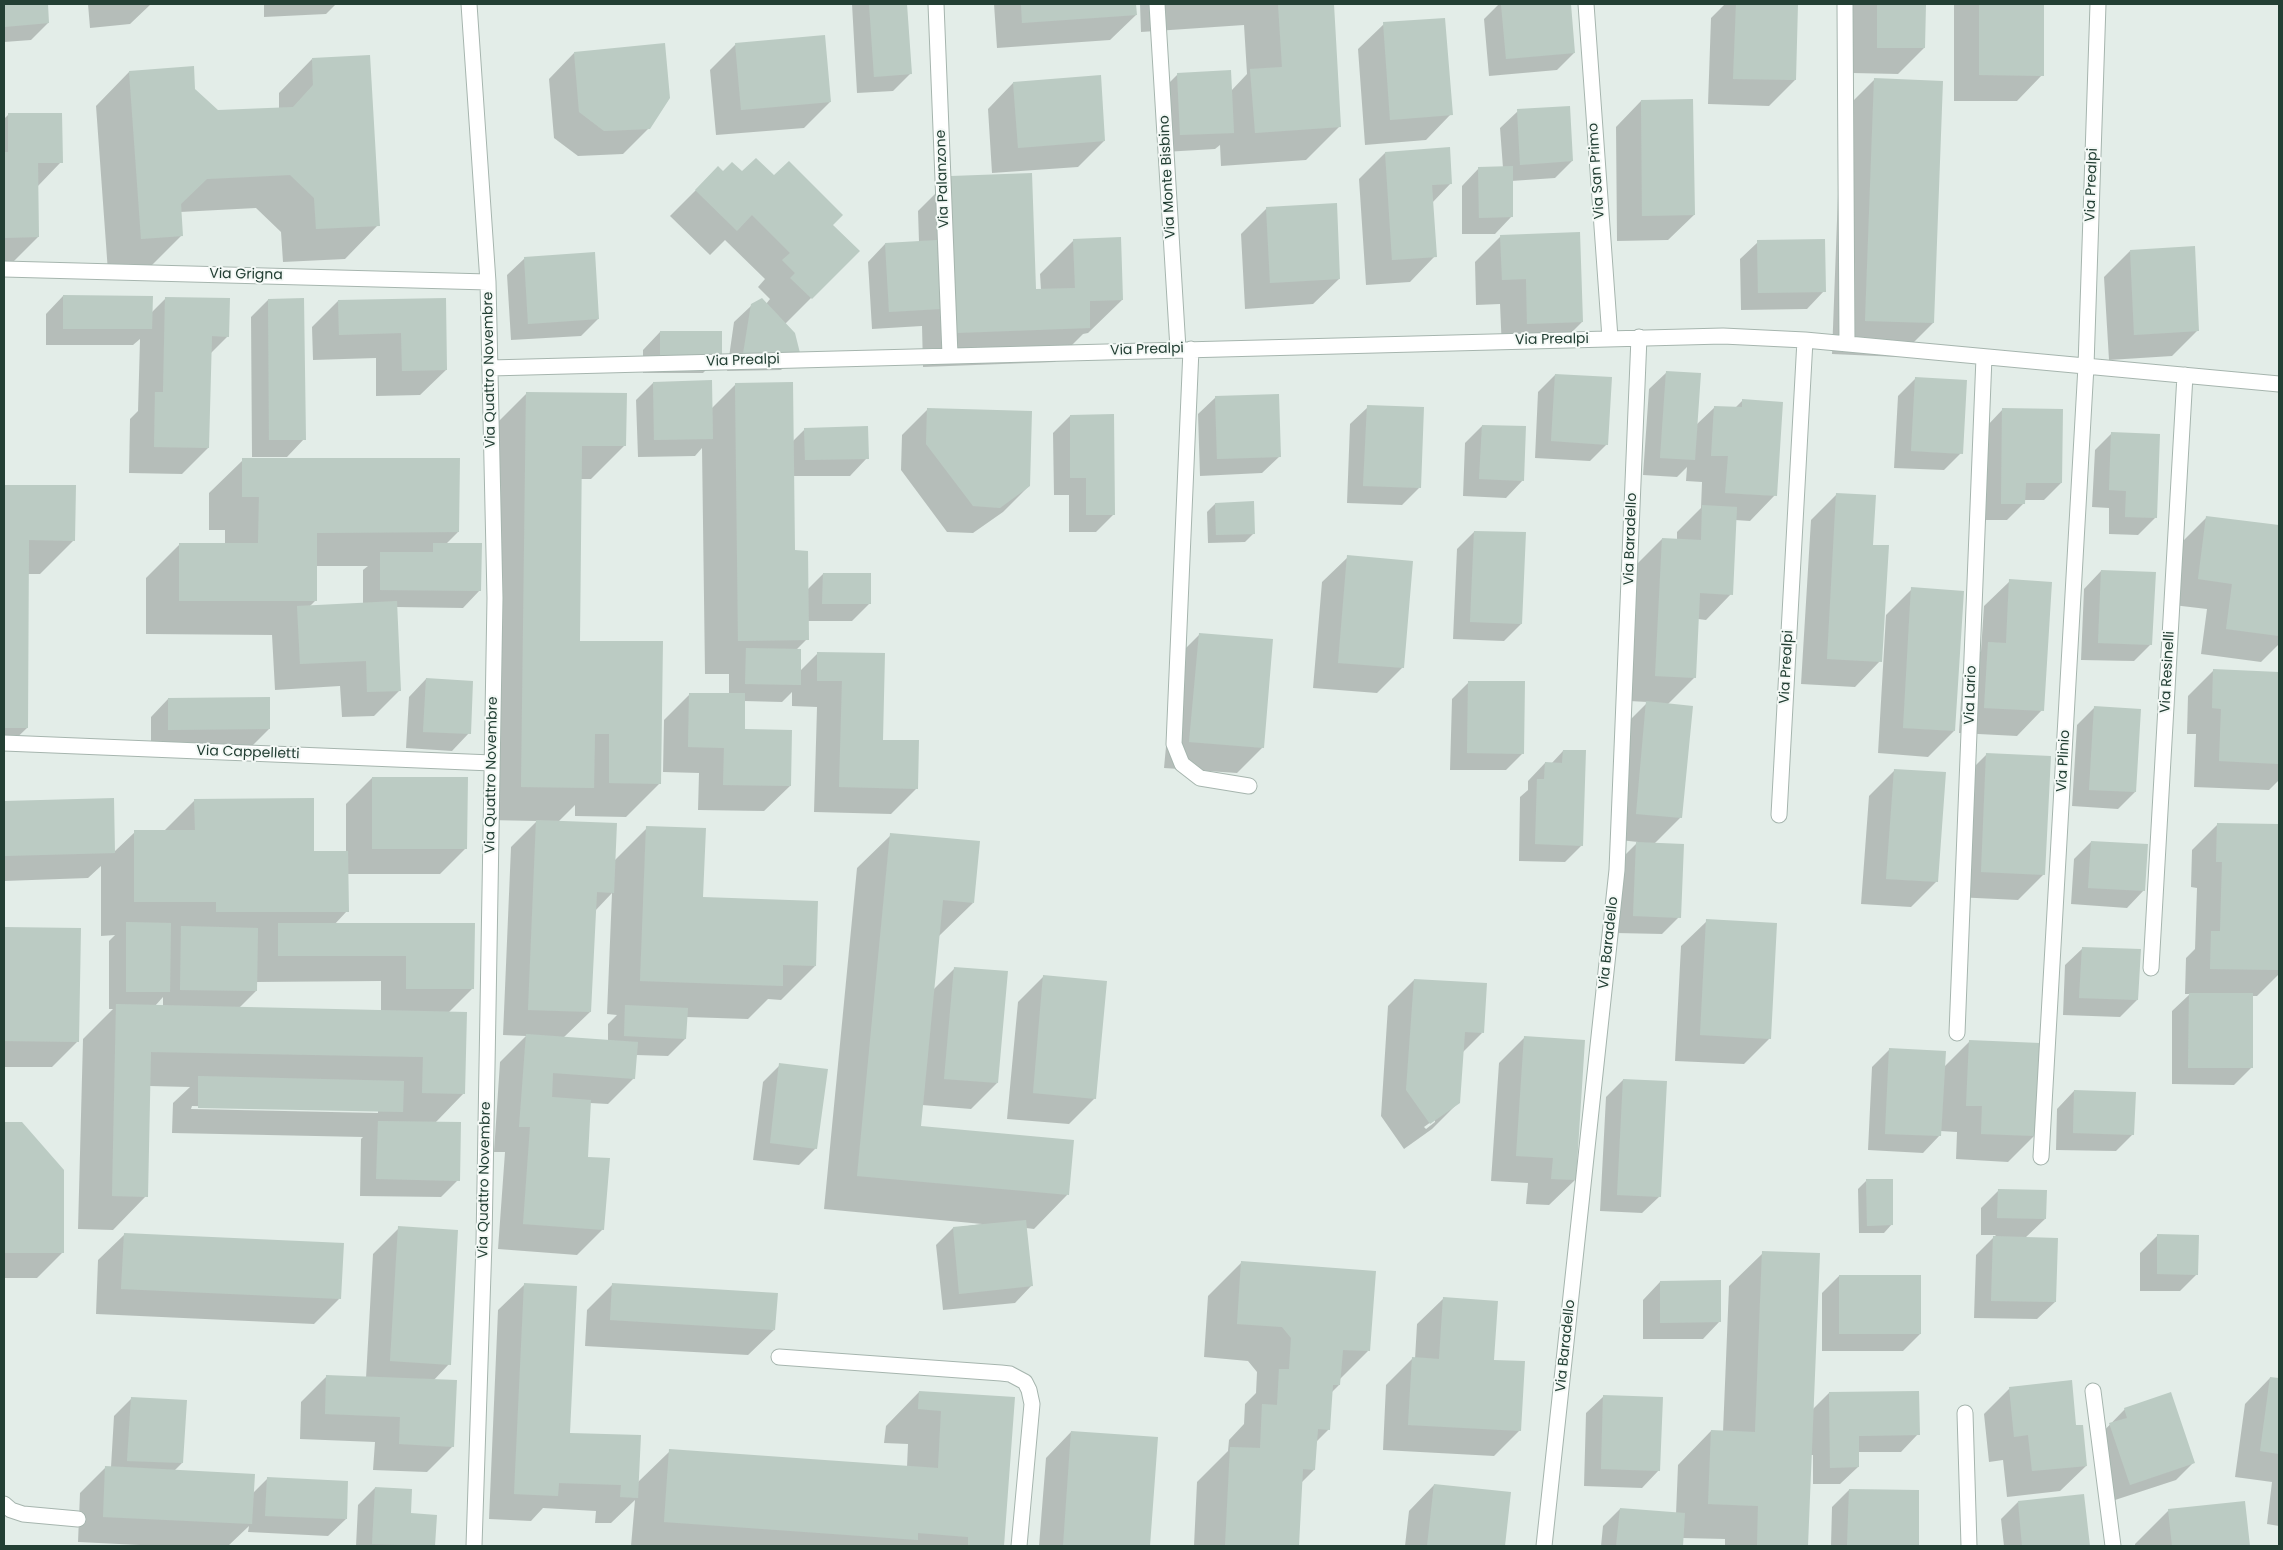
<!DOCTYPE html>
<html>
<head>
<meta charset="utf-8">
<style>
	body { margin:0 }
	#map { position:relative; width:2283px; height:1550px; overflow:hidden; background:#e3ede8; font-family:Poppins,sans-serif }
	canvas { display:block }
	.frame { position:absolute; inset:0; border:5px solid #233f34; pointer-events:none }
</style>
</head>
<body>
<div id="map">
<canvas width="2283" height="1550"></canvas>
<div class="frame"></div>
</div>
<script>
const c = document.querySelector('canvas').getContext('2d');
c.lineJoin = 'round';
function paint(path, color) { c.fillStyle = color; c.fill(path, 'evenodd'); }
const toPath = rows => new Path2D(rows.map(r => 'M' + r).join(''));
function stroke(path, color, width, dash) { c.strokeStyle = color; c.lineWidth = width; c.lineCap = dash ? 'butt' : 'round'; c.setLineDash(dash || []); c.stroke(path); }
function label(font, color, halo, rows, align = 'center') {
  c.font = font + ' Poppins,sans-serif'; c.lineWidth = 4; c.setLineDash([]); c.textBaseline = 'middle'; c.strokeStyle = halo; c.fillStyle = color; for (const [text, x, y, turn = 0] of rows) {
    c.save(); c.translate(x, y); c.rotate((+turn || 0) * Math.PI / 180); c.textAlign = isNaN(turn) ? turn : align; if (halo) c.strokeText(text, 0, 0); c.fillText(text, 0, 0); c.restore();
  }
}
paint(toPath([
	[4,4,47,4,48,23,31,40,4,42],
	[88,4,151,4,130,24,90,28],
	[264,4,336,4,326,14,264,17],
	[852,4,906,4,910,74,893,91,857,93],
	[994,4,1135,4,1136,15,1110,40,997,48],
	[1140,4,1333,4,1340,126,1306,160,1221,166,1220,145,1215,149,1164,152,1161,91,1178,74,1231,91,1247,74,1244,25,1141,32],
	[1499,4,1569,4,1574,53,1557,70,1489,76,1484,19],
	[1725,4,1797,4,1795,80,1769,106,1708,104,1711,18],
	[1852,4,1925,4,1924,48,1898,74,1852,73],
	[1954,4,2042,4,2042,75,2017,101,1954,101],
	[1384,24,1451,114,1426,140,1365,145,1358,49],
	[736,44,830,102,804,128,716,135,710,70],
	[574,53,649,128,623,154,578,156,554,138,549,79],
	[312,59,378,225,345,259,283,262,281,232,256,208,180,212,182,235,148,269,108,272,96,106,129,72,194,89,217,111,279,109,279,93],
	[1875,79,1942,82,1933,323,1899,357,1832,354,1841,113],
	[1013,83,1104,141,1078,167,992,173,988,109],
	[1641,101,1694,215,1668,240,1617,241,1616,127],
	[1518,111,1572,161,1555,178,1511,181,1512,216,1495,234,1462,234,1462,186,1479,168,1503,168,1500,128],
	[8,115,61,162,37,187,38,237,12,263,4,263,4,119],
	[1385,153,1451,183,1432,203,1435,256,1410,282,1366,285,1359,179],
	[718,168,723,172,742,173,831,225,858,251,785,324,798,353,781,370,727,371,734,322,752,305,766,304,770,299,758,287,765,279,725,240,710,255,670,216],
	[951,178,1035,290,1041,290,1040,274,1074,240,1122,300,1088,333,1083,334,1055,362,923,367,922,326,872,329,868,262,885,244,919,242,918,211],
	[1267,208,1339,279,1313,304,1245,309,1241,234],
	[1501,236,1582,322,1556,348,1502,350,1500,304,1476,305,1475,262],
	[1758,242,1824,291,1807,309,1741,310,1740,259],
	[2130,251,2198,330,2172,356,2109,360,2104,277],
	[525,258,598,319,581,336,511,340,507,275],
	[63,296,151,313,166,298,228,336,210,354,208,448,182,474,129,473,130,419,138,411,140,339,133,345,46,345,46,314],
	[445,299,446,370,420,395,376,396,376,358,313,360,312,327,338,301],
	[268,300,304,439,287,457,252,457,251,317],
	[660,332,720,356,703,373,643,373,643,350],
	[1667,372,1696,425,1715,407,1735,408,1743,400,1775,495,1750,521,1735,520,1731,594,1706,620,1698,619,1695,677,1667,705,1681,817,1654,844,1679,917,1662,934,1616,933,1619,861,1638,842,1610,839,1621,729,1648,702,1629,701,1636,565,1662,539,1677,540,1677,532,1701,508,1702,482,1686,481,1687,467,1677,477,1643,475,1649,389],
	[1555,375,1607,444,1590,461,1535,458,1538,392],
	[1915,379,1961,453,1944,470,1894,468,1898,396],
	[653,383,711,409,736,384,793,441,805,429,867,458,850,476,793,476,794,552,807,590,823,574,869,604,852,621,807,621,807,639,796,650,800,671,818,653,884,655,882,741,917,788,891,814,814,812,817,707,792,706,792,692,782,702,744,701,743,730,790,786,764,811,698,810,699,773,663,772,664,720,690,694,729,694,729,674,705,674,702,448,695,456,638,457,636,400],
	[526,394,625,445,591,479,581,479,579,642,660,783,626,817,575,816,575,805,558,822,615,860,647,828,702,898,815,966,781,1000,768,999,748,1019,686,1017,685,1039,668,1056,636,1055,634,1078,608,1104,590,1103,586,1158,603,1229,577,1255,498,1249,505,1152,494,1152,500,1062,526,1036,503,1035,511,847,537,821,488,820,493,427],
	[612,893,607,1014,617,1015,608,1024,608,1041,563,1038,590,1012,595,911],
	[1216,397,1280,456,1262,473,1200,476,1198,414],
	[1368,407,1419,488,1402,505,1347,503,1350,424],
	[928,409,1029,486,1003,512,973,533,947,532,901,470,902,435],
	[2003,409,2061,483,2044,500,2024,500,2024,503,2007,520,1984,520,1986,427],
	[1070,416,1113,515,1096,532,1069,532,1069,495,1054,495,1053,433],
	[1482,426,1523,480,1506,498,1463,496,1465,443],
	[2112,433,2155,518,2138,535,2109,534,2109,508,2092,507,2095,450],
	[243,460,458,532,446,544,480,590,463,608,396,607,400,690,374,716,342,717,340,686,275,690,272,635,146,634,146,578,180,544,225,544,225,530,209,530,209,493],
	[315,566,368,566,363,570,363,604,309,607,315,601],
	[4,486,74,486,74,540,40,574,28,574,27,728,4,750],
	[1837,494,1872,546,1880,661,1855,687,1801,684,1811,520],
	[1215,504,1253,534,1245,542,1208,543,1207,512],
	[2207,517,2279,527,2279,644,2261,662,2201,654,2207,609,2173,605,2181,543],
	[1474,532,1521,624,1504,641,1453,639,1457,549],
	[1348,557,1403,667,1377,693,1313,688,1322,582],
	[2101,571,2151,644,2134,661,2081,660,2084,589],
	[2010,581,2042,710,2017,736,1959,733,1963,669,1981,651,1984,606],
	[1912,589,1954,731,1928,757,1878,753,1886,615],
	[1199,635,1263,747,1237,773,1164,768,1174,660],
	[2214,670,2279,673,2279,780,2269,790,2194,787,2196,734,2187,734,2188,696],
	[426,679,469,733,452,751,406,748,409,697],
	[1469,682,1523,753,1506,770,1450,770,1452,699],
	[168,699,269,729,252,746,151,747,151,717],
	[2094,708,2135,792,2118,809,2072,806,2077,725],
	[1563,751,1582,845,1565,862,1519,861,1520,797,1528,790,1528,781,1545,763,1551,764],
	[1986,755,2044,874,2018,900,1955,897,1961,780],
	[1895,770,1937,881,1911,907,1861,904,1869,796],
	[372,778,466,848,440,874,347,874,347,911,334,925,473,924,473,988,449,1012,464,1093,435,1123,458,1180,441,1197,360,1196,361,1139,363,1137,172,1133,173,1103,190,1087,149,1086,146,1196,113,1230,78,1229,83,1039,113,1009,109,1009,109,941,115,935,101,936,101,866,88,878,4,881,4,802,112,799,114,852,135,832,164,831,195,800,313,852,346,852,346,804],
	[381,981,381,1011,239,1008,256,991,256,982],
	[163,997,163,1006,155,1006],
	[192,1106,378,1110,378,1113,191,1109],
	[2218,824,2279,825,2279,974,2257,996,2252,996,2252,1067,2234,1085,2172,1084,2172,1011,2190,994,2185,994,2186,958,2195,949,2197,888,2191,887,2192,850],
	[891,835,973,903,939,936,933,990,955,968,997,1083,971,1109,922,1105,920,1127,1072,1141,1067,1195,1034,1229,1026,1228,1032,1285,1015,1303,943,1310,936,1245,953,1228,982,1224,824,1209,857,868],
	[2091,842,2144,890,2127,908,2071,904,2074,859],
	[1707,921,1770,1038,1744,1064,1675,1061,1681,946],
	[4,928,79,929,78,1041,52,1067,4,1067],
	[2083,948,2137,1000,2120,1017,2063,1015,2065,965],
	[1044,976,1095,1098,1069,1124,1007,1119,1018,1002],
	[1414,980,1482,1033,1462,1053,1459,1102,1432,1129,1404,1149,1381,1116,1388,1006],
	[1435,1119,1435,1122,1426,1129,1424,1127],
	[1525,1037,1575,1180,1549,1205,1526,1204,1528,1183,1491,1181,1499,1063],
	[1970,1041,2034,1136,2008,1162,1956,1159,1957,1132,1940,1131,1940,1135,1923,1153,1868,1150,1872,1067,1889,1050,1944,1067],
	[780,1065,816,1148,799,1165,753,1160,763,1082],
	[1623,1080,1660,1196,1642,1213,1600,1211,1606,1097],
	[2074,1091,2133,1134,2116,1151,2056,1150,2057,1109],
	[4,1123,21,1123,63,1252,37,1278,4,1278],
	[1866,1181,1892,1224,1884,1233,1859,1233,1858,1189],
	[1999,1190,2045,1219,2025,1238,2055,1302,2037,1319,1974,1318,1976,1255,1996,1235,1981,1235,1981,1208],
	[399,1228,449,1364,433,1381,453,1446,427,1472,373,1470,375,1442,300,1439,301,1402,327,1376,366,1378,373,1254],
	[124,1235,340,1298,314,1324,96,1314,98,1260],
	[2158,1235,2197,1274,2180,1291,2140,1291,2140,1253],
	[1763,1253,1812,1410,1829,1393,1918,1434,1901,1452,1857,1452,1858,1467,1840,1484,1813,1484,1813,1455,1810,1455,1807,1546,1725,1546,1725,1539,1682,1538,1681,1546,1601,1546,1603,1526,1620,1509,1676,1514,1678,1465,1711,1431,1723,1432,1729,1286],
	[1242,1262,1368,1351,1339,1380,1339,1385,1331,1393,1329,1429,1316,1442,1314,1470,1301,1483,1297,1546,1194,1546,1197,1482,1228,1451,1229,1440,1244,1424,1245,1404,1256,1393,1257,1372,1248,1361,1204,1357,1208,1296],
	[1839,1276,1920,1334,1903,1351,1822,1351,1822,1293],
	[1660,1282,1720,1321,1703,1339,1643,1339,1643,1300],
	[613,1284,774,1330,748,1355,585,1346,587,1310],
	[524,1285,569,1434,637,1483,670,1451,907,1467,908,1444,884,1443,886,1426,919,1392,1013,1399,1003,1546,631,1546,635,1500,611,1523,595,1523,596,1511,543,1508,531,1521,489,1519,498,1310],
	[1443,1299,1520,1430,1494,1456,1383,1450,1386,1385,1412,1359,1415,1359,1417,1324],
	[2270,1378,2279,1379,2279,1526,2267,1524,2272,1482,2235,1477,2245,1404],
	[2010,1388,2075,1426,2086,1466,2060,1491,2007,1497,2003,1460,1989,1462,1984,1414],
	[1604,1396,1659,1470,1642,1488,1584,1486,1586,1413],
	[131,1399,182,1463,174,1471,253,1493,267,1479,346,1519,328,1536,248,1532,249,1526,228,1546,160,1546,78,1542,80,1493,106,1467,111,1467,114,1416],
	[2125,1409,2193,1463,2176,1480,2112,1501,2093,1442],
	[1071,1432,1157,1438,1149,1546,1039,1546,1046,1458],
	[1434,1485,1510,1493,1504,1546,1405,1546,1409,1511],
	[375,1488,409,1515,435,1516,433,1546,356,1546,358,1505],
	[1849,1490,1918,1491,1917,1546,1831,1546,1832,1507],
	[2083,1495,2088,1546,2004,1546,2001,1519,2018,1502],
	[2244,1502,2249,1546,2135,1546,2135,1544,2169,1510]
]), '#0003');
paint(toPath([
	[4,4,48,4,49,23,4,27],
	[869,4,907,4,912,74,874,77],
	[1021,4,1136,4,1137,15,1022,23],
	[1278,4,1334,4,1341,127,1255,133,1250,69,1282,67],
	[1501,4,1571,4,1575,53,1506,59],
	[1736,4,1798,4,1796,80,1733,79],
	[1877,4,1926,4,1925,48,1877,48],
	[1979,4,2044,4,2044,76,1979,75],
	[1445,18,1453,115,1390,120,1383,22],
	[825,35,831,102,741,110,735,43],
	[665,43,670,98,650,129,604,131,579,112,574,52],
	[370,55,380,226,316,229,314,198,290,175,207,179,181,204,183,236,141,239,129,71,194,66,195,89,218,110,293,107,313,85,312,58],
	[1231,70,1234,133,1180,135,1177,73],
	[1101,75,1105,141,1018,148,1013,82],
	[1874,78,1943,81,1934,323,1865,321],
	[1693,99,1695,215,1642,216,1641,100],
	[1570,106,1573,161,1520,165,1517,109],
	[8,113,62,113,63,163,38,163,39,237,4,238,4,152,8,152],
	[1450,147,1452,184,1432,185,1437,257,1392,260,1385,152],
	[756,158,774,175,789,161,843,215,833,225,860,251,812,299,790,278,795,273,782,260,790,253,752,215,737,231,695,190,718,166,723,171,732,162,742,171],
	[1513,166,1513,217,1479,218,1478,167],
	[1032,173,1036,289,1075,288,1073,239,1121,237,1123,300,1090,301,1090,328,956,333,951,176],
	[1337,203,1340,279,1270,283,1266,207],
	[1580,232,1583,322,1527,324,1526,279,1502,280,1500,235],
	[1825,239,1826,292,1758,293,1757,240],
	[937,240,940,309,889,312,885,243],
	[2195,246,2199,331,2134,335,2130,250],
	[595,252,599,319,528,324,524,257],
	[63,295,153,296,152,329,63,329],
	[165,297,230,298,229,337,212,336,209,448,154,447,155,392,163,392],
	[304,298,306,440,269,440,268,299],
	[446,298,447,370,402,371,401,333,339,335,338,300],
	[762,298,795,333,800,353,743,354,751,304],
	[660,331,722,331,722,356,660,356],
	[1666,371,1701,373,1695,460,1660,458],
	[1555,374,1612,377,1608,445,1551,441],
	[1915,377,1967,380,1963,454,1911,451],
	[712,380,713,439,654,440,653,382],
	[793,382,795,550,808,551,809,640,738,641,735,383],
	[526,392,627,393,626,446,582,446,580,641,663,641,661,784,609,783,609,734,595,734,594,788,521,787],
	[1279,394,1281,457,1217,459,1215,396],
	[1742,399,1783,402,1777,496,1725,493,1728,456,1711,456,1714,406,1742,407],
	[1367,405,1424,407,1421,488,1363,486],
	[927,408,1032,411,1030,486,1000,508,973,506,926,444],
	[2002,408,2063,409,2062,483,2026,483,2025,504,2001,504],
	[1114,414,1115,515,1086,515,1086,478,1070,478,1070,415],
	[1482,425,1526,426,1524,481,1479,479],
	[868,426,869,459,805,460,804,428],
	[2111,432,2160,434,2157,518,2125,517,2126,491,2109,490],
	[242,458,460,458,459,532,317,533,317,601,179,601,179,543,258,543,259,497,242,497],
	[4,485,76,485,75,541,29,540,28,728,4,728],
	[1836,493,1876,495,1873,545,1889,545,1882,662,1827,659],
	[1254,501,1255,534,1216,535,1215,503],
	[1702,505,1737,507,1733,595,1700,593,1696,678,1655,676,1662,538,1701,540],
	[2206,516,2279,525,2279,636,2226,629,2232,584,2198,579],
	[1474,531,1526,532,1522,624,1470,622],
	[433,543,482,543,481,591,380,590,380,552,433,552],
	[1347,555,1413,561,1404,668,1338,663],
	[2101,570,2156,572,2152,645,2098,643],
	[823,573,871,573,871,604,822,604],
	[2009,579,2052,582,2044,711,1984,708,1988,642,2006,643],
	[1911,587,1964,591,1955,731,1903,728],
	[397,601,401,691,367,692,366,661,300,664,297,606],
	[1199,633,1273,639,1264,748,1189,742],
	[746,648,801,649,801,685,745,684],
	[817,652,885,653,883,740,919,740,918,789,839,787,842,681,817,681],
	[2213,669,2279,672,2279,764,2219,761,2221,709,2212,708],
	[426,678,473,681,471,734,423,732],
	[1468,681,1525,681,1524,754,1467,753],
	[689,693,745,693,745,729,792,730,791,786,723,785,724,748,688,747],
	[270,697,270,729,168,730,168,698],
	[1646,701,1693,706,1682,818,1636,814],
	[2094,706,2141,709,2136,792,2089,790],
	[1563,750,1586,750,1583,846,1535,844,1537,779,1544,779,1545,762,1562,763],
	[1986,753,2051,756,2045,875,1981,872],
	[1894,769,1946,772,1938,882,1886,879],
	[372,777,468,777,467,849,372,849],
	[114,798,115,853,4,856,4,801],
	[314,798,314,851,348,851,349,912,216,912,216,902,134,902,134,830,195,830,194,799],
	[536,820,617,823,614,893,597,892,591,1012,528,1010],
	[2217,823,2279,824,2279,970,2210,969,2211,931,2220,931,2222,862,2216,862],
	[646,826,706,828,703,897,818,901,816,966,783,965,783,986,640,981],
	[890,833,980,841,974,903,943,900,921,1126,1074,1140,1069,1195,857,1176],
	[2091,841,2148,844,2145,891,2088,888],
	[1636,842,1684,844,1681,918,1633,916],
	[1706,919,1777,923,1771,1039,1700,1035],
	[126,922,171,923,170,992,126,992],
	[278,923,475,923,474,989,406,989,406,956,278,956],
	[181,926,258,928,257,991,180,990],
	[4,927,81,928,79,1042,4,1041],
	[2082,947,2141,949,2138,1000,2079,998],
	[954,967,1008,971,998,1083,944,1079],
	[1043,975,1107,981,1096,1099,1033,1093],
	[1414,979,1487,983,1484,1033,1465,1032,1460,1103,1430,1124,1406,1090],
	[2189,993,2253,993,2253,1068,2188,1068],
	[116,1004,467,1012,465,1094,422,1093,423,1057,151,1052,148,1197,112,1196],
	[625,1005,688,1008,686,1039,624,1036],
	[526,1034,638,1042,635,1079,553,1073,552,1097,591,1100,588,1157,610,1158,604,1230,523,1224,530,1127,519,1127],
	[1524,1036,1585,1040,1576,1180,1551,1179,1553,1158,1516,1156],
	[1969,1040,2040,1043,2035,1136,1981,1134,1982,1106,1966,1106],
	[1889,1048,1946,1051,1941,1136,1885,1134],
	[779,1063,828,1069,817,1149,770,1143],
	[198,1076,404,1081,403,1112,198,1108],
	[1623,1079,1667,1081,1661,1197,1617,1195],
	[2074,1090,2136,1092,2134,1135,2073,1133],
	[378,1121,461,1122,460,1181,376,1179],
	[4,1122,22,1122,64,1170,64,1253,4,1253],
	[1866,1179,1893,1179,1893,1225,1867,1226],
	[1998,1189,2047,1190,2046,1219,1997,1218],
	[1026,1220,1033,1286,959,1294,953,1227],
	[398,1226,458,1230,451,1365,390,1361],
	[124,1233,344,1243,341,1299,121,1289],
	[2157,1234,2199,1235,2198,1275,2157,1274],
	[1993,1236,2058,1238,2056,1302,1991,1301],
	[1762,1251,1820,1253,1808,1546,1757,1546,1758,1506,1708,1504,1711,1430,1755,1432],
	[1241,1261,1376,1271,1370,1351,1343,1350,1340,1385,1333,1385,1330,1430,1318,1429,1315,1470,1303,1469,1299,1546,1225,1546,1230,1447,1260,1448,1262,1404,1277,1405,1279,1369,1289,1369,1291,1338,1282,1327,1237,1324],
	[1839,1275,1921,1275,1921,1334,1839,1334],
	[1721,1280,1721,1322,1660,1323,1660,1281],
	[524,1283,577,1286,570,1433,641,1435,638,1498,620,1497,621,1485,559,1483,558,1496,514,1494],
	[612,1283,778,1293,775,1330,610,1320],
	[1443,1297,1498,1301,1494,1360,1525,1361,1521,1431,1408,1425,1412,1357,1439,1359],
	[326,1375,457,1380,454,1447,399,1444,400,1417,325,1414],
	[2270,1377,2279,1378,2279,1454,2260,1451],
	[2072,1380,2076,1425,2083,1425,2087,1466,2032,1471,2028,1435,2014,1437,2009,1387],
	[919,1391,1015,1397,1004,1546,968,1546,968,1537,918,1533,918,1540,664,1522,669,1449,938,1468,941,1411,918,1409],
	[1919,1391,1920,1435,1859,1436,1859,1467,1830,1468,1829,1392],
	[2171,1392,2195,1463,2130,1485,2109,1423,2127,1418,2124,1408],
	[1603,1395,1663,1397,1660,1471,1601,1469],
	[131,1397,187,1400,183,1463,127,1461],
	[1071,1431,1158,1437,1150,1546,1063,1546],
	[105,1466,255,1474,252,1524,103,1517],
	[267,1477,348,1481,347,1519,265,1516],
	[1434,1484,1511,1492,1505,1546,1427,1546],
	[375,1487,412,1489,411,1513,437,1515,435,1546,372,1544],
	[1849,1489,1919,1490,1919,1546,1847,1546],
	[2084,1494,2090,1546,2022,1546,2018,1501],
	[2245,1501,2250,1546,2172,1546,2168,1509],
	[1620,1508,1685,1513,1683,1546,1616,1546]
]), '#bbcbc3');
const minor = toPath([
	[469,4,488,282,495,598,484,1242,474,1546],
	[936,4,950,355],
	[1157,4,1178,349],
	[1586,4,1610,338],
	[1845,4,1847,344],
	[4,269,488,282],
	[1191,349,1174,744,1182,764,1200,778,1249,786],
	[490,368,1723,336,1805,340,2279,384],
	[4,743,492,763],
	[1779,815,1805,340],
	[2151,968,2185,375],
	[1957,1033,1984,357],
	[2041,1157,2086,366,2098,4],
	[779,1357,1001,1373,1010,1374,1025,1382,1029,1390,1032,1404,1019,1546],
	[2093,1391,2113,1546],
	[1965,1413,1969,1546],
	[4,1504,11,1510,23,1514,78,1519],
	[1544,1546,1617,870,1639,337]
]);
stroke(minor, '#a6b5ae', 17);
stroke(minor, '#fff', 15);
label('14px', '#233f34', '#f4f9f6', [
	["Via San Primo",1597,171,-94],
	["Via Monte Bisbino",1168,177,-93],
	["Via Palanzone",943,179,-92],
	["Via Prealpi",2092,185,-88],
	["Via Grigna",246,275,1],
	["Via Prealpi",1552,340,-1],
	["Via Prealpi",1147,350,-2],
	["Via Prealpi",743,361,-2],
	["Via Quattro Novembre",490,370,-91],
	["Via Baradello",1631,539,-88],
	["Via Prealpi",1787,667,-87],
	["Via Resinelli",2168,672,-87],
	["Via Lario",1971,695,-88],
	["Via Cappelletti",248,753,2],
	["Via Plinio",2064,761,-87],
	["Via Quattro Novembre",492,775,-89],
	["Via Baradello",1609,943,-84],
	["Via Quattro Novembre",485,1180,-89],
	["Via Baradello",1566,1346,-84]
]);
</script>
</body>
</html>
